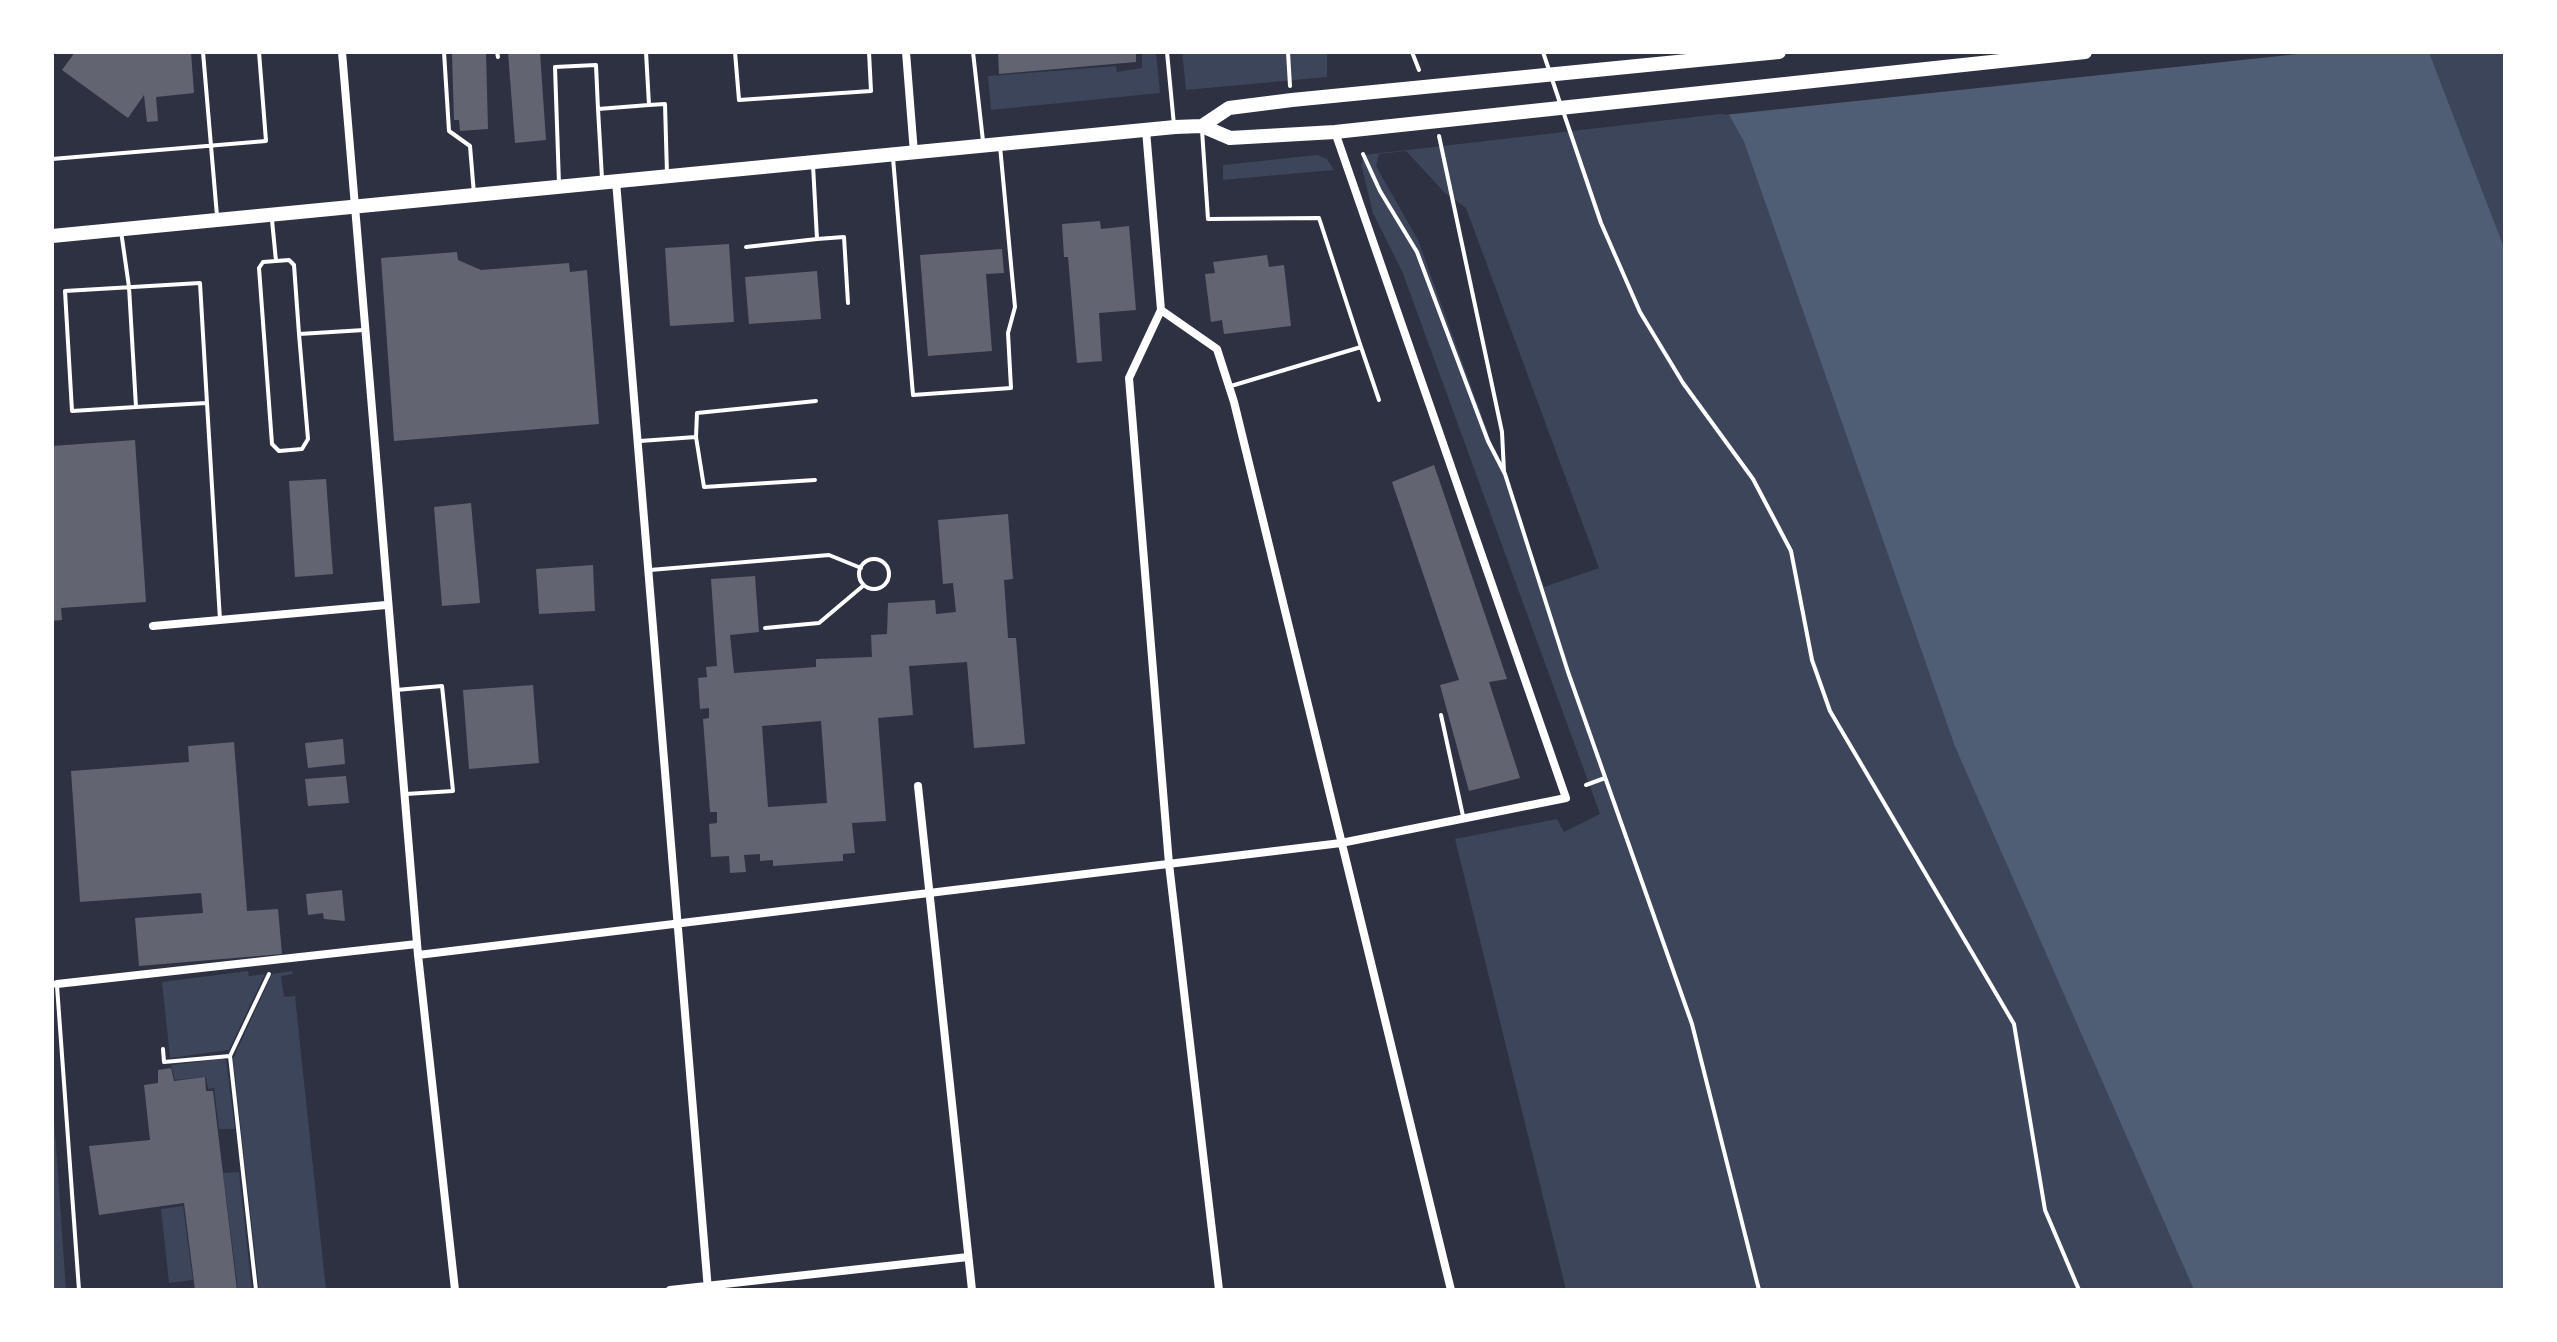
<!DOCTYPE html>
<html>
<head>
<meta charset="utf-8">
<style>
	body { margin:0 }
	#map { position:relative; width:2557px; height:1342px; overflow:hidden; background:#2d3142; font-family:Bitter,serif }
	canvas { display:block }
	.frame { position:absolute; inset:0; border:54px solid #fff; pointer-events:none }
</style>
</head>
<body>
<div id="map">
<canvas width="2557" height="1342"></canvas>
<div class="frame"></div>
</div>
<script>
const c = document.querySelector('canvas').getContext('2d');
c.lineJoin = 'round';
function paint(path, color) { c.fillStyle = color; c.fill(path, 'evenodd'); }
const toPath = rows => new Path2D(rows.map(r => 'M' + r).join(''));
function stroke(path, color, width, dash) { c.strokeStyle = color; c.lineWidth = width; c.lineCap = dash ? 'butt' : 'round'; c.setLineDash(dash || []); c.stroke(path); }
paint(toPath([
	[1142,52,1156,52,1160,93,991,110,988,76,1116,66,1117,72,1142,68],
	[1182,52,1327,52,1327,77,1186,90],
	[2429,52,2505,52,2505,251,2479,182],
	[1728,113,1744,142,1955,747,2194,1290,1566,1290,1455,839,1557,819,1564,832,1600,814,1402,271,1373,213,1361,164,1364,155],
	[1406,151,1445,193,1466,208,1599,568,1544,587,1418,240,1376,166,1379,154],
	[1317,155,1327,159,1334,170,1223,180,1223,165],
	[248,971,249,976,265,974,229,1050,170,1058,162,982],
	[292,971,293,974,281,976,284,997,295,996,326,1290,259,1290,233,1059,272,974],
	[222,1059,226,1060,235,1129,219,1129,214,1088,208,1089,206,1077,175,1080,171,1065],
	[52,1088,66,1290,52,1290],
	[239,1172,252,1290,238,1290,223,1173],
	[183,1206,193,1280,169,1283,161,1209]
]), '#3c4559');
paint(toPath([
	[1694,52,2429,52,2505,250,2505,1290,2194,1290,1955,747,1744,142]
]), '#4f5d75');
paint(toPath([
	[1690,52,2317,52,1724,115]
]), '#2d3142');
paint(toPath([
	[75,52,191,52,194,93,156,97,158,121,147,122,144,95,128,118,62,70],
	[486,52,488,129,460,131,459,120,454,120,452,54],
	[508,52,540,52,546,140,515,143],
	[998,52,1136,52,1136,62,999,74],
	[1100,221,1101,229,1129,226,1136,310,1099,313,1102,361,1077,363,1068,257,1064,257,1062,224],
	[729,244,734,322,670,326,665,248],
	[1002,249,1004,273,986,274,992,351,928,356,920,255],
	[457,252,458,260,481,270,569,263,570,272,587,270,599,424,394,441,381,258],
	[1267,255,1269,267,1284,265,1291,326,1224,334,1222,320,1211,322,1205,274,1215,273,1213,262],
	[817,271,821,319,749,324,745,277],
	[135,440,146,602,61,608,62,620,52,621,52,446],
	[1434,465,1507,679,1489,682,1520,778,1469,791,1440,685,1459,680,1392,482],
	[326,479,333,574,295,577,289,481],
	[471,503,480,603,442,606,434,507],
	[1008,514,1013,579,1004,580,1008,638,1016,638,1025,744,974,748,967,662,909,666,913,715,878,718,886,821,852,823,855,853,843,854,843,861,773,866,773,860,760,861,760,854,744,855,746,872,730,873,729,856,711,857,709,824,717,823,717,812,710,812,703,719,709,718,709,708,700,709,698,678,707,677,706,667,717,666,711,579,755,576,759,632,730,635,734,673,816,667,816,659,872,657,871,635,887,634,888,603,935,600,936,614,956,612,953,583,943,584,938,520],
	[821,721,827,803,768,807,762,726],
	[593,565,595,611,539,614,536,569],
	[533,685,539,763,469,769,463,690],
	[343,739,345,764,308,768,305,743],
	[234,742,247,911,278,909,282,954,139,966,135,918,203,913,201,893,80,902,71,771,189,762,188,746],
	[346,776,349,803,308,806,305,779],
	[342,890,345,921,324,919,323,913,308,915,306,894],
	[171,1068,174,1081,205,1077,206,1091,213,1091,237,1290,195,1290,184,1203,99,1215,89,1146,150,1140,144,1085,158,1083,158,1070]
]), '#626471');
stroke(toPath([
	[1288,52,1290,86],
	[1412,52,1419,70],
	[1439,136,1502,432,1504,472],
	[1363,154,1380,191,1417,252,1488,441,1505,474,1568,672,1692,1024,1759,1290],
	[1586,785,1605,778],
	[163,1049,164,1062,230,1056,269,974],
	[230,1056,256,1290]
]), '#fff', 4);
stroke(toPath([
	[203,52,217,216],
	[444,52,449,131,470,146,474,194],
	[497,52,498,57],
	[735,52,739,100,871,91,869,52],
	[973,52,983,141],
	[1167,52,1174,125],
	[1543,52,1560,103],
	[649,105,665,104,667,174],
	[1563,111,1601,223,1640,312,1683,383,1753,479,1791,551,1812,660,1830,711,2014,1024,2045,1210,2079,1290],
	[1202,130,1208,219,1319,218,1361,347,1231,386],
	[893,158,913,395,1011,388,1008,333,1015,307,1000,146],
	[52,159,266,141,259,52],
	[602,178,598,109,649,105,646,52],
	[559,184,555,67,596,65,598,109],
	[272,220,276,261],
	[121,231,129,287,136,407,207,403,220,620],
	[817,239,844,237,848,303],
	[746,247,817,239,813,165],
	[299,334,308,439,302,449,279,451,272,444,259,268,263,262,289,260,294,265,299,334,364,330],
	[1361,347,1379,400],
	[136,407,72,411,65,291,200,283,207,403],
	[696,437,704,487,815,480],
	[640,441,696,437,697,413,816,401],
	'859 574a15 15 0 1 1 30 0a15 15 0 1 1-30 0Z',
	[650,570,829,555,861,568],
	[765,628,819,623,864,585],
	[396,690,442,686,453,791,406,794],
	[1441,715,1463,816],
	[57,986,79,1290]
]), '#fff', 4);
stroke(toPath([
	[342,52,418,955,455,1290],
	[906,52,914,153],
	[1146,130,1161,310],
	[616,181,708,1290],
	[1161,310,1217,349,1234,402,1451,1290],
	[1161,310,1129,378,1169,864,1219,1290],
	[153,626,386,605],
	[918,786,972,1290],
	[418,955,1341,843,1566,798,1335,132],
	[57,984,417,944],
	[670,1290,968,1257]
]), '#fff', 8);
stroke(toPath([
	[1202,126,1229,108,1292,100,1779,52],
	[52,236,1175,127,1202,126,1230,138,1335,132,2085,52]
]), '#fff', 14);
</script>
</body>
</html>
